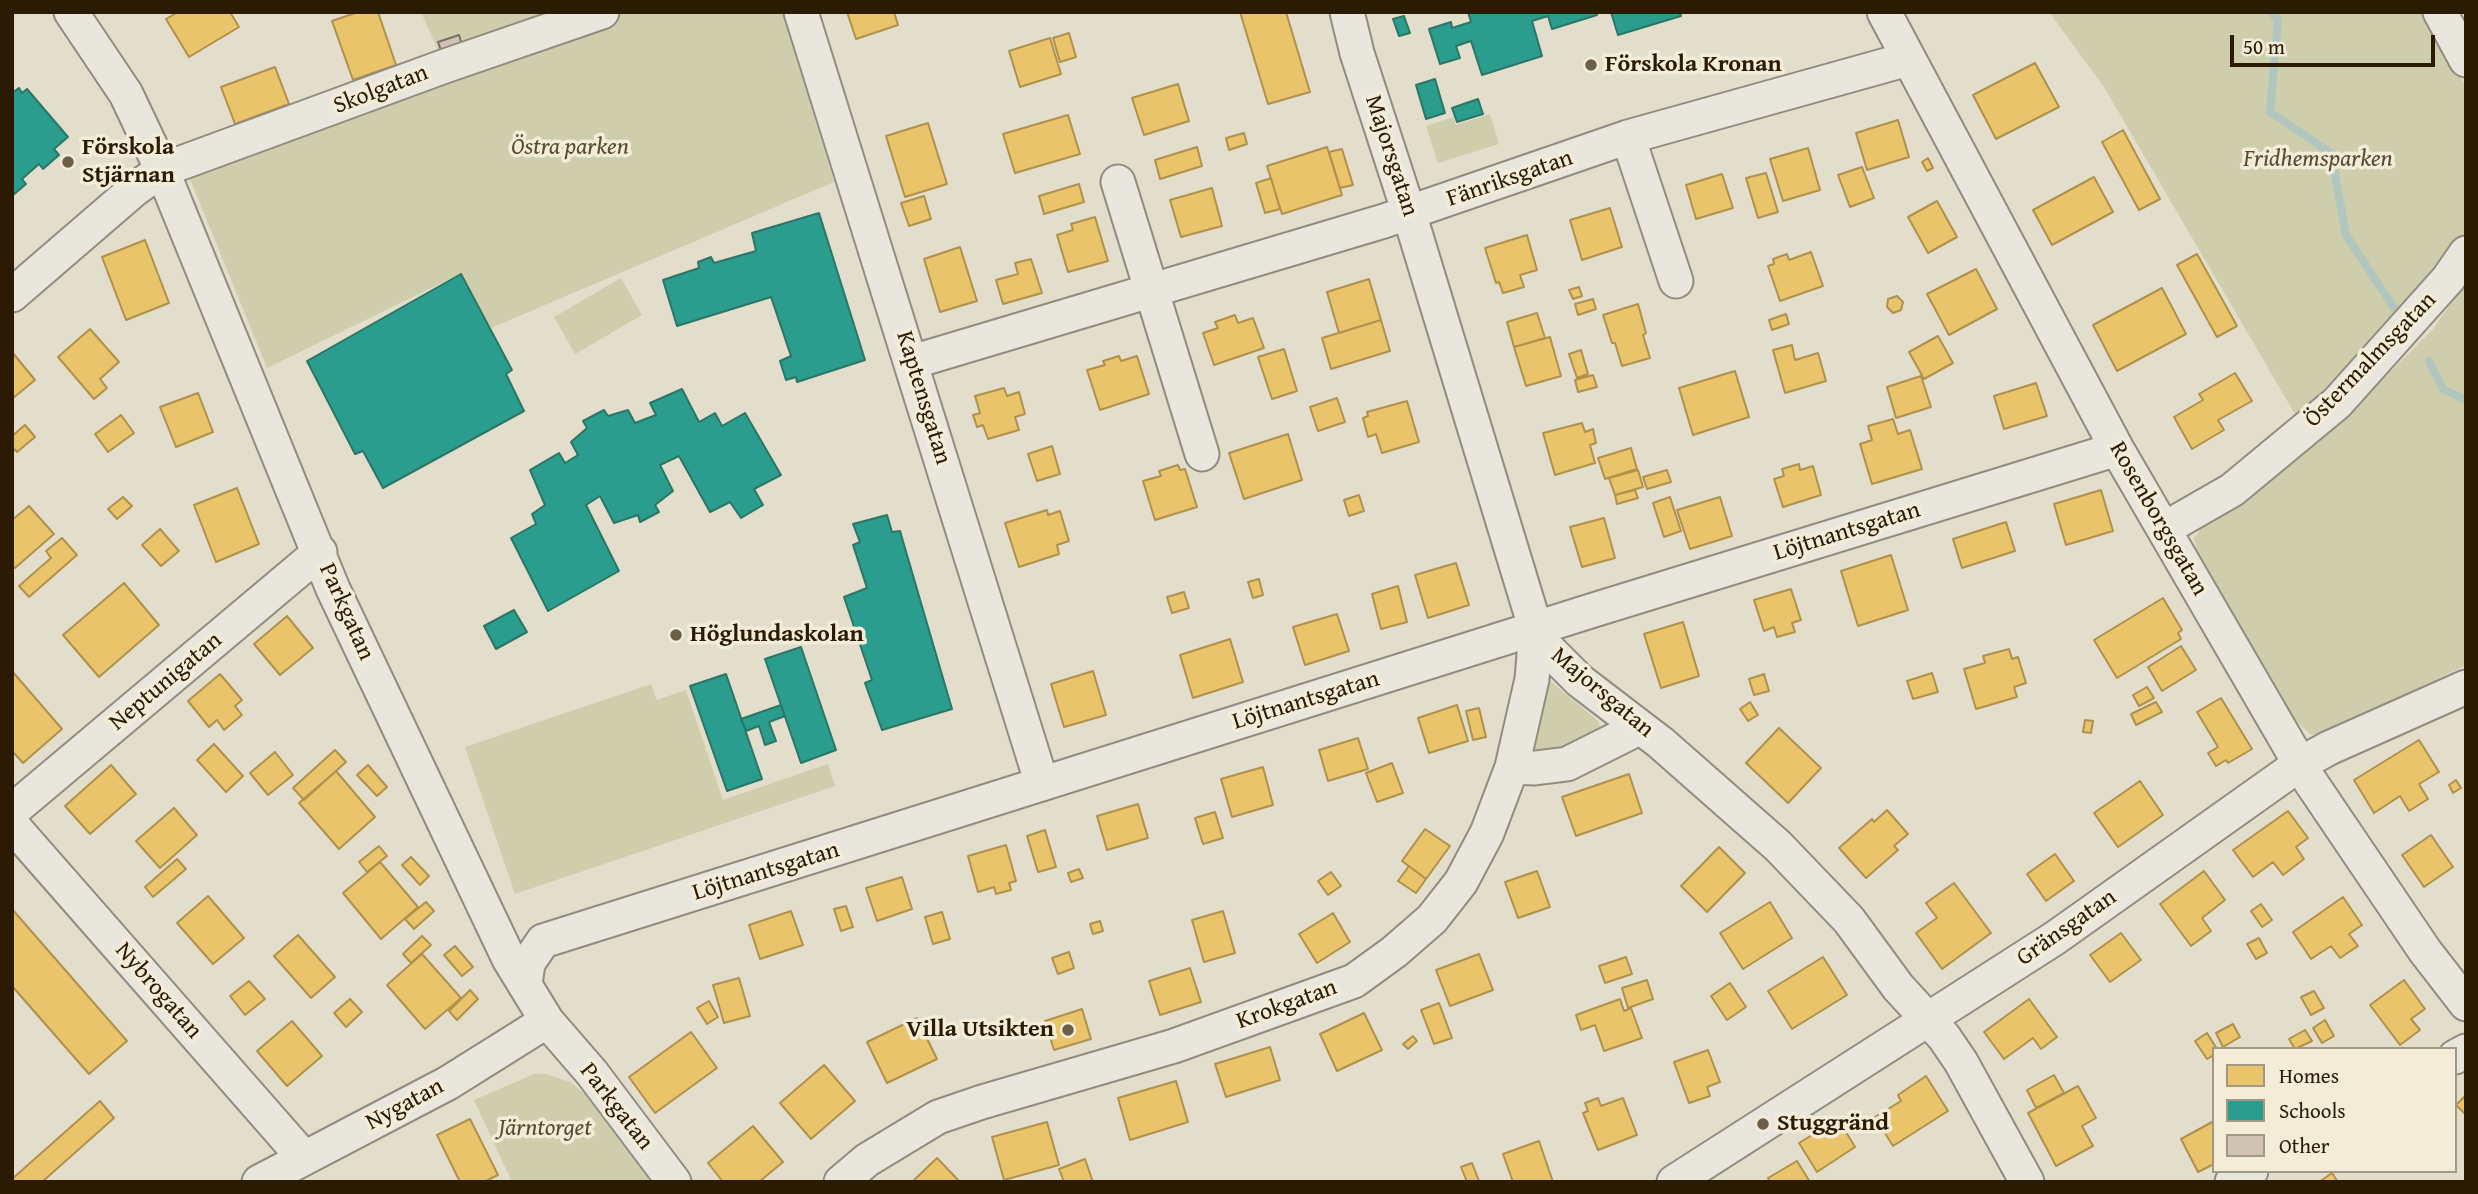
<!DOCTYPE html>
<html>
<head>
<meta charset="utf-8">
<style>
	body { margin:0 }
	#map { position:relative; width:2478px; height:1194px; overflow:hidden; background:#e3ddcc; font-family:"Gentium Book Plus",serif }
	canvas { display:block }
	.frame { position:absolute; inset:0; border:14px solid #2c1b03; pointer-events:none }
	.legend { position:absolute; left:2212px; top:1047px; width:245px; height:126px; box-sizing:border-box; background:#f3ecd8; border:2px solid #a39883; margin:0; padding:9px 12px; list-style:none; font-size:21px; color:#2c1b03 }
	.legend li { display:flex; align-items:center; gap:14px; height:35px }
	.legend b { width:35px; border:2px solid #a39883 }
	.scale { position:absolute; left:2230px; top:35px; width:205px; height:32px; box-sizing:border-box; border:4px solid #2c1b03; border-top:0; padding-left:9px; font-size:21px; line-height:24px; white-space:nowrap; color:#2c1b03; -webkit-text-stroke:5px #f3ecd8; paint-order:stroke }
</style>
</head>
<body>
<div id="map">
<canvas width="2478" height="1194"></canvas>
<div class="frame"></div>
<ul class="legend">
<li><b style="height:19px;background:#e9c46a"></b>Homes</li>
<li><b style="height:19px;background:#2a9d8f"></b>Schools</li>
<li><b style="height:19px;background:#d0c3b4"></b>Other</li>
</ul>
<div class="scale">50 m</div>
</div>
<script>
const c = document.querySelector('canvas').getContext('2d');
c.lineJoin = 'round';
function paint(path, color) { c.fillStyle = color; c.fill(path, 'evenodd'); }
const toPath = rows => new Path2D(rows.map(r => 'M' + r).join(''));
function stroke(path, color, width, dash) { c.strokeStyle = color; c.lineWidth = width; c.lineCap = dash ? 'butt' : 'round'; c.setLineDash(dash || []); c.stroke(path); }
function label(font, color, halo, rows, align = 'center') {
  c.font = font + ' "Gentium Book Plus",serif'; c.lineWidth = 7; c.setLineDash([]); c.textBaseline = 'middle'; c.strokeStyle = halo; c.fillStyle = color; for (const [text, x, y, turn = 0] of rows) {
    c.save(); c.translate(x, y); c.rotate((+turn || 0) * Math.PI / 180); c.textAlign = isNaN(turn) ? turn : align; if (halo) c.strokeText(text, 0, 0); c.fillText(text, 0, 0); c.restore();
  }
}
paint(toPath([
	[421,12,782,12,834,182,491,328,460,274,267,368,190,179,450,83,445,66],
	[2049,12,2422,12,2466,87,2466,234,2437,276,2299,421,2104,87],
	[1490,114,1499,144,1438,163,1426,126,1453,117,1456,125],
	[621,278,642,315,575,354,554,317],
	[2466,281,2466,665,2322,736,2310,734,2293,718,2198,557,2194,538,2211,516,2310,444,2370,392,2433,329],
	[1549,680,1598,721,1601,729,1595,735,1550,752,1539,752,1534,748,1532,740],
	[651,684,657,700,686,690,723,800,828,764,835,786,515,894,465,747],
	[534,1074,546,1074,570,1082,589,1097,652,1182,512,1182,474,1100]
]), '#ceceac');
const homes = toPath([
	[178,12,230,12,239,27,189,57,166,19,178,12],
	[358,12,378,12,396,65,353,80,332,21,358,12],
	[847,12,894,12,898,25,856,39,847,12],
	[1240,12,1286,12,1310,92,1268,104,1240,12],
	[1069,33,1076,57,1060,62,1053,38,1069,33],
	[1050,38,1061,74,1020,87,1009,51,1050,38],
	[2035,63,2059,107,1996,139,1973,95,2035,63],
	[275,67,289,104,235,124,221,87,275,67],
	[1178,84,1189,121,1144,135,1132,98,1178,84],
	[1068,115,1080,154,1015,173,1003,134,1068,115],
	[1898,120,1909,157,1867,170,1856,133,1898,120],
	[928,123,947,184,905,197,886,136,928,123],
	[2123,130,2160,199,2139,210,2102,142,2123,130],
	[1244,133,1247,144,1229,150,1226,138,1244,133],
	[1197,147,1202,166,1160,179,1155,160,1197,147],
	[1327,147,1342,195,1282,214,1267,166,1327,147],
	[1808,148,1820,190,1783,201,1770,159,1808,148],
	[1342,149,1353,185,1340,188,1329,152,1342,149],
	[1928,158,1933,168,1927,171,1922,162,1928,158],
	[1862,167,1874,198,1850,207,1838,175,1862,167],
	[1766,173,1778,212,1758,218,1746,178,1766,173],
	[1722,174,1733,208,1696,219,1686,185,1722,174],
	[2094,177,2113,212,2052,245,2033,210,2094,177],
	[1271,178,1280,209,1265,213,1256,183,1271,178],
	[1079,184,1084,202,1044,214,1039,196,1079,184],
	[1212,188,1222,226,1181,237,1170,200,1212,188],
	[924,196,931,219,909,226,901,203,924,196],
	[1937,201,1957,237,1928,253,1908,217,1937,201],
	[1610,208,1622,247,1582,260,1570,220,1610,208],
	[1095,217,1108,261,1068,272,1057,235,1073,230,1071,224,1095,217],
	[1527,235,1537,270,1520,275,1524,287,1503,293,1499,282,1496,283,1485,248,1527,235],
	[145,240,169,303,126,320,102,257,145,240],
	[960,247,977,301,940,312,924,259,960,247],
	[1811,252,1823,286,1780,301,1768,266,1774,264,1773,259,1787,254,1789,260,1811,252],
	[2197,254,2237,326,2217,337,2177,265,2197,254],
	[1031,259,1042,293,1003,304,996,280,1018,274,1015,263,1031,259],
	[1976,269,1997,309,1949,335,1927,294,1976,269],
	[1369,279,1381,320,1339,333,1327,292,1369,279],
	[1579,287,1582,296,1573,299,1569,290,1579,287],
	[2162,288,2186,334,2117,371,2093,325,2162,288],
	[1897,296,1903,302,1901,310,1893,313,1887,307,1888,299,1897,296],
	[1593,299,1596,309,1578,315,1575,304,1593,299],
	[1638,304,1646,333,1643,335,1650,358,1622,366,1615,343,1612,343,1603,315,1638,304],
	[1537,313,1545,338,1514,347,1507,322,1537,313],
	[1786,314,1789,324,1772,330,1769,320,1786,314],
	[1235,315,1238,323,1253,318,1264,348,1214,365,1203,333,1218,328,1215,322,1235,315],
	[1381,320,1390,351,1331,369,1322,338,1381,320],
	[90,329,119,362,100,379,107,388,94,399,58,357,90,329],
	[1938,336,1953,363,1924,379,1909,352,1938,336],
	[1550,337,1561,376,1526,386,1514,347,1550,337],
	[1792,345,1795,360,1818,353,1826,381,1785,393,1773,350,1792,345],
	[1284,349,1297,391,1272,399,1258,357,1284,349],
	[1581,350,1588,374,1577,378,1569,354,1581,350],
	[12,352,35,380,12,399,12,352],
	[1119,356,1121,361,1137,356,1149,394,1100,410,1087,370,1105,365,1103,361,1119,356],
	[1735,371,1749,417,1693,435,1679,388,1735,371],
	[2235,373,2252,401,2218,420,2224,430,2192,449,2174,417,2203,400,2199,394,2235,373],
	[1593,375,1597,387,1578,392,1575,380,1593,375],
	[1921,376,1931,407,1896,418,1887,387,1921,376],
	[2036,383,2047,416,2004,429,1994,396,2036,383],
	[1004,388,1007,396,1019,392,1025,414,1015,417,1019,430,988,439,983,425,977,427,973,415,980,413,975,396,1004,388],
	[198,393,213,432,176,447,160,407,198,393],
	[1337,398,1345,422,1318,431,1310,407,1337,398],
	[1407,401,1419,442,1382,453,1376,434,1368,437,1363,418,1368,416,1367,412,1407,401],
	[121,415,134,433,108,452,95,434,121,415],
	[1893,419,1898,434,1910,430,1922,469,1872,484,1860,444,1872,440,1868,426,1893,419],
	[1582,423,1585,432,1593,429,1596,443,1590,445,1595,463,1555,475,1543,433,1582,423],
	[25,425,35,437,17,452,12,447,12,436,25,425],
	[1288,434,1302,480,1244,499,1229,453,1288,434],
	[1052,446,1060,474,1037,481,1028,454,1052,446],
	[1631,448,1637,469,1605,479,1598,458,1631,448],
	[1799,464,1800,470,1813,466,1821,495,1783,507,1774,479,1784,476,1782,469,1799,464],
	[1178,465,1180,470,1185,469,1197,507,1155,520,1143,481,1161,476,1159,471,1178,465],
	[1638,470,1643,487,1615,495,1609,478,1638,470],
	[1667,470,1671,482,1647,489,1643,477,1667,470],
	[237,488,259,544,216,562,194,505,237,488],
	[1635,490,1638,498,1617,504,1615,495,1635,490],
	[2101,490,2113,531,2066,545,2054,504,2101,490],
	[1359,495,1364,511,1349,516,1344,500,1359,495],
	[123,497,132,506,117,519,108,509,123,497],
	[1670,497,1681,531,1664,537,1653,503,1670,497],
	[1720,497,1732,536,1690,549,1677,510,1720,497],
	[29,506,54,534,15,568,12,565,12,520,29,506],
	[1047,510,1048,515,1060,511,1069,541,1057,545,1059,554,1019,567,1005,523,1047,510],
	[1604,518,1615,558,1582,567,1570,527,1604,518],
	[2006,522,2015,551,1962,568,1953,539,2006,522],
	[160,529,179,551,161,566,142,545,160,529],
	[62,538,77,555,29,597,19,586,51,558,46,551,62,538],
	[1891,555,1908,610,1858,626,1841,571,1891,555],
	[1456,563,1469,605,1428,618,1415,575,1456,563],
	[1259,579,1263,595,1253,598,1248,582,1259,579],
	[124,583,159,625,99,677,63,635,124,583],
	[1398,586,1407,622,1381,629,1372,594,1398,586],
	[1791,589,1801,620,1792,623,1795,632,1777,637,1774,627,1764,631,1754,600,1791,589],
	[1184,592,1189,608,1172,613,1167,597,1184,592],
	[2163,598,2182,630,2178,633,2181,639,2117,678,2094,640,2163,598],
	[1337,614,1349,651,1305,665,1293,627,1337,614],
	[287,616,313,648,280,675,254,644,287,616],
	[1683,622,1699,676,1661,688,1644,634,1683,622],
	[1230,639,1243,682,1193,698,1180,655,1230,639],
	[2181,646,2196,670,2162,691,2148,667,2181,646],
	[2009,649,2012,659,2018,657,2026,683,2014,687,2017,697,1976,709,1964,669,1985,663,1983,656,2009,649],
	[12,671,62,729,23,763,12,751,12,671],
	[1093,671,1106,715,1064,727,1051,684,1093,671],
	[1932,673,1938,692,1913,699,1907,681,1932,673],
	[220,674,242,700,235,706,242,715,224,730,217,720,209,727,188,701,220,674],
	[1764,674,1769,691,1754,695,1749,679,1764,674],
	[2147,687,2154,698,2139,706,2133,695,2147,687],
	[2221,698,2252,749,2228,763,2226,760,2216,766,2208,753,2218,747,2197,712,2221,698],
	[1750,702,1758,715,1748,721,1740,709,1750,702],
	[2156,702,2162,712,2136,725,2131,714,2156,702],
	[1457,705,1468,741,1429,753,1418,718,1457,705],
	[1479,708,1486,737,1473,740,1466,711,1479,708],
	[2085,720,2093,721,2091,733,2083,732,2085,720],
	[1779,728,1821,768,1788,803,1746,763,1779,728],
	[1358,738,1368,769,1328,781,1319,750,1358,738],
	[2419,740,2439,772,2419,784,2428,799,2409,811,2400,796,2374,813,2354,780,2419,740],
	[214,744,243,776,226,792,197,760,214,744],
	[335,750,346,762,304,800,293,788,335,750],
	[275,752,293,775,268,795,250,773,275,752],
	[1392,763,1403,793,1377,802,1366,773,1392,763],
	[111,765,136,794,90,834,65,806,111,765],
	[368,765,387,787,377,796,357,775,368,765],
	[1263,767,1273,805,1232,817,1221,779,1263,767],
	[336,771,375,817,339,849,299,803,336,771],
	[1629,774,1642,813,1576,836,1562,797,1629,774],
	[2456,780,2461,788,2453,793,2449,785,2456,780],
	[2140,781,2163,815,2118,847,2094,813,2140,781],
	[1138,804,1148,838,1107,850,1097,816,1138,804],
	[174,808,197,835,160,868,136,841,174,808],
	[1887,810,1908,834,1894,846,1898,850,1866,878,1839,848,1872,819,1874,822,1887,810],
	[2288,811,2308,838,2296,847,2304,859,2283,875,2273,862,2253,877,2233,850,2288,811],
	[1215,812,1223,838,1203,844,1195,818,1215,812],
	[1425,829,1450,846,1426,879,1402,861,1425,829],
	[1045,830,1056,867,1038,872,1027,836,1045,830],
	[2431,835,2453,867,2424,887,2402,855,2431,835],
	[1006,845,1016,881,1009,883,1011,890,996,894,994,887,978,892,968,856,1006,845],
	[379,846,387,856,367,872,359,862,379,846],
	[1719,847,1745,873,1707,912,1681,886,1719,847],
	[2055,854,2074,881,2046,901,2027,874,2055,854],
	[411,857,429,876,420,885,402,865,411,857],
	[177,859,186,869,153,897,145,887,177,859],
	[380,862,418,907,381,939,343,893,380,862],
	[1409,866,1426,879,1416,893,1398,881,1409,866],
	[1079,869,1083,878,1071,882,1068,873,1079,869],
	[1537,871,1550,907,1518,918,1505,882,1537,871],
	[2204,871,2225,900,2202,918,2211,931,2191,946,2160,904,2204,871],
	[1331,872,1341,886,1328,895,1318,881,1331,872],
	[902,877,912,909,877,921,866,888,902,877],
	[1954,883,1991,933,1942,969,1916,933,1937,918,1926,903,1954,883],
	[208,896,244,938,213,964,177,923,208,896],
	[2343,897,2362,925,2349,934,2358,946,2340,958,2331,946,2311,959,2293,932,2343,897],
	[426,902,434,911,414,929,405,919,426,902],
	[1770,902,1792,938,1743,969,1720,933,1770,902],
	[2261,904,2272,920,2262,927,2251,911,2261,904],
	[846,906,853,927,841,931,834,909,846,906],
	[12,909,127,1041,89,1074,12,986,12,909],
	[791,911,803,945,760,959,749,925,791,911],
	[1223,911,1235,953,1204,962,1192,920,1223,911],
	[942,912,950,939,933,944,925,917,942,912],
	[1333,913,1350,942,1317,963,1299,934,1333,913],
	[1100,921,1103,931,1093,934,1090,924,1100,921],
	[2121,933,2141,960,2110,982,2090,955,2121,933],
	[298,935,335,977,311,998,274,956,298,935],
	[422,936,431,945,411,963,403,954,422,936],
	[2259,938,2267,953,2256,959,2247,944,2259,938],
	[455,946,473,967,462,976,444,955,455,946],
	[1069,952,1074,968,1058,974,1052,958,1069,952],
	[422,954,461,998,425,1029,387,985,422,954],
	[1479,954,1493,990,1450,1006,1436,970,1479,954],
	[1626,957,1632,974,1605,983,1599,966,1626,957],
	[1823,957,1847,995,1792,1029,1768,991,1823,957],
	[1190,968,1201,1002,1160,1015,1149,981,1190,968],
	[739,978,750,1016,724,1023,713,985,739,978],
	[1647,980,1653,999,1628,1008,1622,988,1647,980],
	[2404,980,2425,1009,2411,1019,2420,1030,2400,1045,2370,1005,2404,980],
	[249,981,265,999,245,1015,230,996,249,981],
	[1730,983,1746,1007,1727,1020,1711,996,1730,983],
	[470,990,478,999,457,1020,449,1011,470,990],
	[2314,991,2324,1008,2311,1015,2301,997,2314,991],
	[350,999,362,1012,346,1027,334,1013,350,999],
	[1620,999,1624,1011,1631,1008,1642,1038,1604,1051,1595,1025,1581,1030,1576,1015,1620,999],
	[2029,999,2057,1037,2041,1049,2033,1038,2004,1059,1984,1032,2029,999],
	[709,1001,718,1017,707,1024,697,1008,709,1001],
	[1439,1003,1452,1038,1434,1044,1421,1010,1439,1003],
	[1082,1009,1091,1039,1054,1050,1045,1021,1082,1009],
	[1364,1013,1382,1050,1337,1071,1320,1034,1364,1013],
	[917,1018,937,1059,887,1083,867,1042,917,1018],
	[2325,1020,2334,1036,2322,1043,2313,1028,2325,1020],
	[292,1021,322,1056,287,1086,257,1051,292,1021],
	[2233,1024,2240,1037,2223,1047,2216,1033,2233,1024],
	[2305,1030,2312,1041,2295,1049,2289,1039,2305,1030],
	[691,1032,717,1068,655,1113,629,1077,691,1032],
	[2207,1033,2217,1049,2214,1049,2214,1055,2207,1059,2195,1041,2207,1033],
	[1413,1036,1417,1041,1408,1049,1403,1044,1413,1036],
	[1270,1047,1280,1080,1226,1097,1215,1064,1270,1047],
	[1708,1050,1720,1082,1707,1087,1710,1096,1689,1103,1674,1062,1708,1050],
	[824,1065,855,1101,811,1139,780,1103,824,1065],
	[2054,1075,2064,1093,2036,1108,2027,1090,2054,1075],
	[1926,1076,1948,1111,1893,1146,1875,1117,1901,1101,1898,1095,1926,1076],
	[1176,1081,1188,1122,1130,1140,1118,1098,1176,1081],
	[2078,1086,2096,1118,2082,1126,2093,1146,2056,1166,2028,1113,2078,1086],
	[2466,1095,2466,1115,2456,1105,2466,1095],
	[1598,1098,1601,1106,1623,1098,1637,1135,1598,1150,1583,1113,1588,1111,1585,1103,1598,1098],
	[100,1101,114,1118,42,1182,12,1182,12,1179,100,1101],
	[470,1119,498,1175,484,1182,460,1182,437,1135,470,1119],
	[1838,1119,1855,1147,1817,1172,1799,1143,1838,1119],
	[2214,1121,2214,1164,2198,1172,2181,1139,2214,1121],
	[1047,1122,1059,1165,1004,1180,992,1137,1047,1122],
	[753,1126,783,1162,759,1182,723,1182,708,1163,753,1126],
	[1539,1141,1553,1182,1513,1182,1503,1154,1539,1141],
	[937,1158,960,1182,912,1182,937,1158],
	[1085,1159,1093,1182,1064,1182,1059,1169,1085,1159],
	[1797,1161,1810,1182,1770,1182,1768,1178,1797,1161],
	[1472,1163,1479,1181,1467,1182,1461,1167,1472,1163],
	[2332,1173,2338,1182,2319,1182,2332,1173]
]);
paint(homes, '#e9c46a');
stroke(homes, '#b0914b', 2);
const schools = toPath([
	[1468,12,1597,12,1597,15,1552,29,1548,16,1532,21,1542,56,1482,75,1471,41,1456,46,1460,58,1440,64,1429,29,1451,22,1452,28,1471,22,1468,12],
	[1611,12,1680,12,1681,16,1618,35,1611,12],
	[1404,16,1410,33,1399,36,1393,19,1404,16],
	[1435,79,1445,113,1426,119,1416,85,1435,79],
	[19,88,22,93,27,89,68,137,54,149,59,155,43,169,39,164,22,179,26,184,12,196,12,93,19,88],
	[1478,99,1483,114,1457,122,1452,108,1478,99],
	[819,213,865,360,797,382,796,377,786,380,780,361,791,356,771,297,677,326,663,280,699,268,698,262,711,257,714,263,756,251,752,233,819,213],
	[461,274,512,370,506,374,524,411,383,488,363,451,355,454,307,361,461,274],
	[682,389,699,422,715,413,722,426,745,413,781,475,754,489,763,505,741,518,730,502,710,512,679,456,660,465,673,491,655,505,659,512,640,522,638,515,614,523,600,496,586,505,619,571,548,611,511,538,536,524,532,514,545,505,530,470,559,453,565,463,578,455,571,442,587,428,583,421,604,410,608,416,628,410,635,423,656,415,650,403,682,389],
	[887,515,892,532,900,531,952,709,882,730,865,683,872,680,844,597,867,588,853,545,860,542,853,524,887,515],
	[514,610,527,632,496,649,484,626,514,610],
	[801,647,836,750,801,763,765,659,801,647],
	[726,674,762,779,727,791,690,686,726,674],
	[781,705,785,716,769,722,776,741,765,745,759,726,746,731,741,719,781,705]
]);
paint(schools, '#2a9d8f');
stroke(schools, '#2b7665', 2);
stroke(toPath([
	[2271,12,2278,19,2270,112,2331,153,2346,235,2394,308],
	[2429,361,2443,389,2466,400]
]), '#b0c6bf', 8);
const building = toPath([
	[459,35,463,48,443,56,438,42,459,35]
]);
paint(building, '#d0c3b4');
stroke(building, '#777165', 2);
const minor = toPath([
	[71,12,126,94,162,170,333,589,509,959,547,1021,592,1073,674,1182],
	[801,12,1042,784],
	[1347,12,1357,53,1409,213,1536,630,1546,647,1580,681,1661,743,1778,846,1849,920,1898,987,1944,1037,1961,1062,2027,1182],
	[1884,12,2117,449,2310,781,2425,951,2466,1004],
	[2440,12,2466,60],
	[1628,137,1676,281],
	[1118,182,1202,454],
	[12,295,135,189,162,170,445,66,602,12],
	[912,362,1384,221,1628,137,1908,59],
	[2164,529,2232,490,2337,403,2448,279,2466,253],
	[1512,767,1535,768,1567,764,1639,728],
	[12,811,320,552],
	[12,825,304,1158],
	[525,985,528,963,543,941,1597,609,2117,449],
	[2455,1057,2466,1051],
	[259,1182,448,1083,547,1021],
	[841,1182,867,1160,938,1117,982,1102,1174,1046,1354,981,1394,952,1432,919,1461,882,1487,833,1512,767,1532,679,1536,630],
	[1674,1182,2055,938,2300,764,2329,748,2466,687],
	[2232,1182,2251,1171]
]);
stroke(minor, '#928c7f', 37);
stroke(minor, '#e9e6de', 33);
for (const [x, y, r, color] of [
	[1591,65,7,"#6c5f49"],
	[68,162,7,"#6c5f49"],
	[676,635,7,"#6c5f49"],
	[1068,1030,7,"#6c5f49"],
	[1763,1124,7,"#6c5f49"]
]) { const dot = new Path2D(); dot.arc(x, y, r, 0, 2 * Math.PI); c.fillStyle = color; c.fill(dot); stroke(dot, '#f3ecd8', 2.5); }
label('bold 24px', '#2c1b03', '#f3ecd8', [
	["Förskola Kronan",1605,65],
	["Förskola",82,148],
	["Stjärnan",82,176],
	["Höglundaskolan",690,635],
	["Villa Utsikten",1054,1030,"right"],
	["Stuggränd",1777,1124]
], 'left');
label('24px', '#2c1b03', '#f3ecd8', [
	["Skolgatan",381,90,-21],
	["Majorsgatan",1391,156,72],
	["Fänriksgatan",1510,179,-19],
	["Östermalmsgatan",2371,360,-46],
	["Kaptensgatan",923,398,73],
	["Rosenborgsgatan",2158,519,60],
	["Löjtnantsgatan",1847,532,-17],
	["Parkgatan",346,612,66],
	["Neptunigatan",166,682,-40],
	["Majorsgatan",1602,693,40],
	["Löjtnantsgatan",1306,701,-17],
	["Löjtnantsgatan",766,872,-17],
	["Gränsgatan",2067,928,-35],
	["Nybrogatan",158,991,49],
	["Krokgatan",1287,1005,-20],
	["Nygatan",405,1105,-28],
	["Parkgatan",616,1107,52]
]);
label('italic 24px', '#574d2e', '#f3ecd8', [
	["Östra parken",570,148],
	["Fridhemsparken",2318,160],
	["Järntorget",545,1129]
]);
</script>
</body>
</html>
